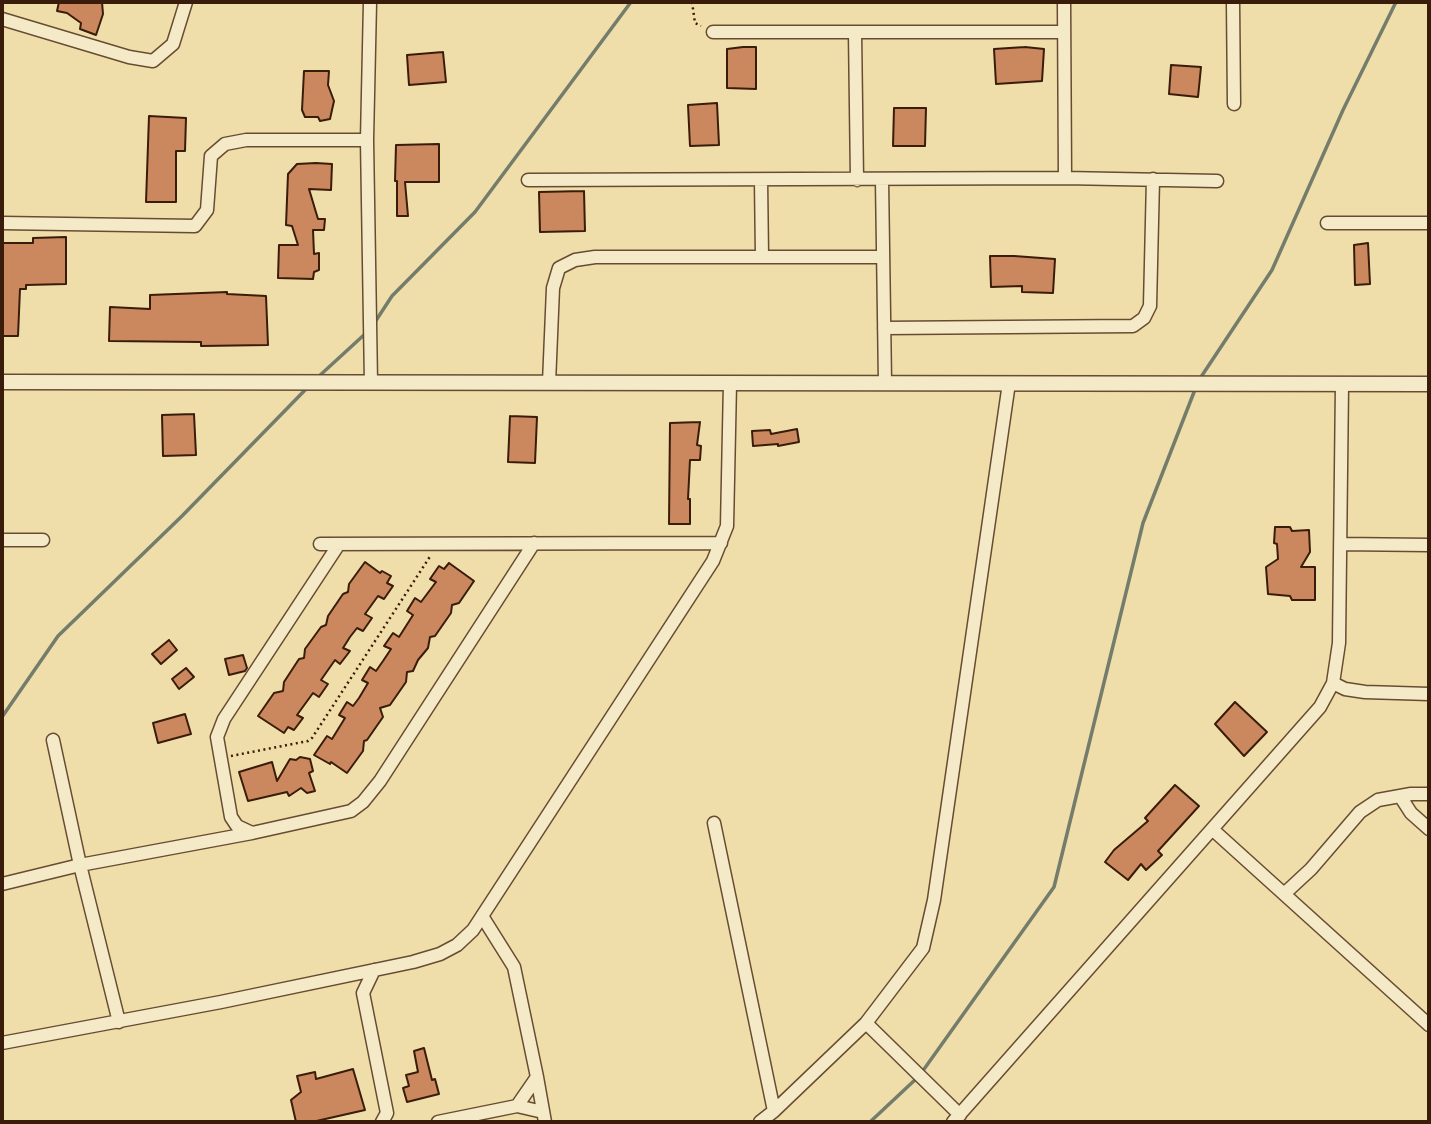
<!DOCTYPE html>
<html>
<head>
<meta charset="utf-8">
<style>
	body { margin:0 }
	#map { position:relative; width:1431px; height:1124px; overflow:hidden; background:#efdeaa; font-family:Alegreya,serif }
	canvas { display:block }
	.frame { position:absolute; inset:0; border:4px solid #3a1c0a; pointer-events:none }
</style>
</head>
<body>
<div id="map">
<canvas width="1431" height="1124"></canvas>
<div class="frame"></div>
</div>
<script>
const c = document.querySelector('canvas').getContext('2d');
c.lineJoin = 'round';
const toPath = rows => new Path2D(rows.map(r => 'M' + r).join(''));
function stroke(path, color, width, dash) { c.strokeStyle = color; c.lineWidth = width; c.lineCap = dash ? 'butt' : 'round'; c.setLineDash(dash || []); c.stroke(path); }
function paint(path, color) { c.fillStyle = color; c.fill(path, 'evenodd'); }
stroke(toPath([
	[375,322,392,296,475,212,631,2],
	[317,378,365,334],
	[1199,380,1272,270,1343,110,1396,2],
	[2,717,58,636,182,516,309,386],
	[922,1072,1054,887,1143,523,1196,387],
	[870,1122,917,1078]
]), '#747c6b', 3.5);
const building = toPath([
	[59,2,102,2,103,14,96,35,80,29,81,23,67,13,57,11,59,2],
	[743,47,756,47,756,89,727,88,727,49,743,47],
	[1025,47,1044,49,1042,81,996,84,994,49,1025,47],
	[443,52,446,82,409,85,407,55,443,52],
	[1171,65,1201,67,1198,97,1169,94,1171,65],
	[304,71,329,71,328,85,334,101,330,119,320,121,318,117,305,117,302,110,304,71],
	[717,103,719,145,690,146,688,105,717,103],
	[894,108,926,108,925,146,893,146,894,108],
	[149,116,186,118,185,151,176,151,176,202,146,202,149,116],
	[439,144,439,182,405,182,408,216,397,216,397,181,395,181,396,145,439,144],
	[316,163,332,164,331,190,309,189,318,219,325,219,324,230,313,230,314,254,319,253,319,270,314,272,313,279,278,278,279,245,298,245,292,226,286,225,288,174,297,164,316,163],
	[584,191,585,231,540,232,539,192,584,191],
	[66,237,66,284,26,285,26,289,20,289,18,336,2,336,2,243,33,243,33,238,66,237],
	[1368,243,1370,284,1355,285,1354,245,1368,243],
	[990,256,1014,256,1055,259,1053,293,1022,292,1022,286,991,287,990,256],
	[227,292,227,294,266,296,268,345,201,346,201,342,109,341,110,307,150,309,150,295,227,292],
	[194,414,196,455,163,456,162,415,194,414],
	[510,416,537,417,535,463,508,462,510,416],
	[700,422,697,445,701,446,700,460,690,460,688,499,690,499,690,524,669,524,670,423,700,422],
	[797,429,799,442,778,446,778,444,753,446,752,431,770,430,771,434,797,429],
	[1275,527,1290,527,1292,531,1309,530,1310,552,1301,567,1315,567,1315,600,1292,600,1290,596,1268,594,1266,567,1278,559,1277,544,1274,543,1275,527],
	[365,562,380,573,382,571,391,576,387,583,393,586,384,599,378,596,365,614,372,618,363,631,357,628,350,637,343,648,350,651,340,664,335,660,321,680,328,684,319,697,313,693,297,715,303,718,294,730,288,727,284,733,258,716,274,693,283,691,284,682,299,659,304,658,305,649,321,627,326,625,328,616,343,594,348,592,349,584,365,562],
	[449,563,474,581,459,603,452,605,451,613,435,636,430,637,428,648,418,660,413,671,407,672,406,682,390,705,380,708,383,717,367,740,364,741,363,751,347,773,331,762,330,764,314,755,327,736,332,739,345,718,339,715,347,702,353,706,359,698,368,683,362,680,370,667,376,671,383,661,391,649,384,646,393,633,399,637,413,615,407,611,415,598,421,602,436,582,430,579,439,566,444,569,449,563],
	[169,640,177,650,161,664,152,654,169,640],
	[243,655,247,668,245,671,229,675,225,659,243,655],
	[186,668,194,677,179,689,172,679,186,668],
	[1235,702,1267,732,1244,756,1215,724,1235,702],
	[185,714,191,734,158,743,153,723,185,714],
	[300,757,310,759,313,771,309,773,315,791,307,793,301,788,289,796,287,792,248,801,239,772,272,762,277,781,290,759,296,760,300,757],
	[1175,785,1199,806,1158,851,1162,855,1146,870,1141,864,1128,880,1105,862,1114,850,1148,821,1145,818,1175,785],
	[424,1048,432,1080,435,1079,439,1094,407,1102,403,1088,409,1086,406,1075,418,1072,414,1051,424,1048],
	[353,1069,365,1110,312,1122,296,1122,291,1100,301,1092,297,1076,315,1072,316,1079,353,1069]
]);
paint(building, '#cb885f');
stroke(building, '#3a1c0a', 2);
const minor = toPath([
	[370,2,367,140,371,383],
	[1064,2,1065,178],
	[1233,2,1234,104],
	[2,19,129,57,153,61,173,44,186,2],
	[713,32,1064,32],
	[855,32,857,180],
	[528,180,1065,178,1217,181],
	[761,180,762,257],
	[882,180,885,383],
	[2,223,195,226,207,210,211,156,225,144,246,140,367,140],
	[1327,223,1429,223],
	[884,328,1133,326,1144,318,1150,306,1153,179],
	[549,383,553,288,559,268,575,260,595,257,883,257],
	[2,540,43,540],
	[320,544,721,543],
	[339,544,224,719,217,737,231,817,237,826,252,833,351,811,363,802,380,781,534,543],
	[1340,544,1429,545],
	[1333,683,1345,689,1365,692,1429,694],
	[53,740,80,865,119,1022],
	[1400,796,1411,813,1429,829],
	[714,823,774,1111],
	[1212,829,1429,1025],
	[2,884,80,865,252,833],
	[1284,894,1311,869,1360,812,1378,800,1411,794,1429,794],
	[374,970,363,993,387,1113,382,1122],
	[866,1023,960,1115],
	[2,1043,221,1002,413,962,440,954,457,945,473,930,713,561,727,526,730,383],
	[537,1077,545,1122],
	[517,1106,543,1112],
	[438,1122,517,1106,537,1077,514,967,482,916],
	[760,1122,774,1111,866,1023,923,948,934,900,1009,383],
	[953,1122,1320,707,1333,683,1339,643,1342,384]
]);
const tertiary = toPath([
	[2,382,1429,384]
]);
stroke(minor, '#674c32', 15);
stroke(tertiary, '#674c32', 17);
stroke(toPath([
	[692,2,695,23,701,26],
	[231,756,308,741,312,738,431,555]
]), '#3a1c0a', 2.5, [2, 3.5]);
stroke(minor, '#f5eac8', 12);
stroke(tertiary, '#f5eac8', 14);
</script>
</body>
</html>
